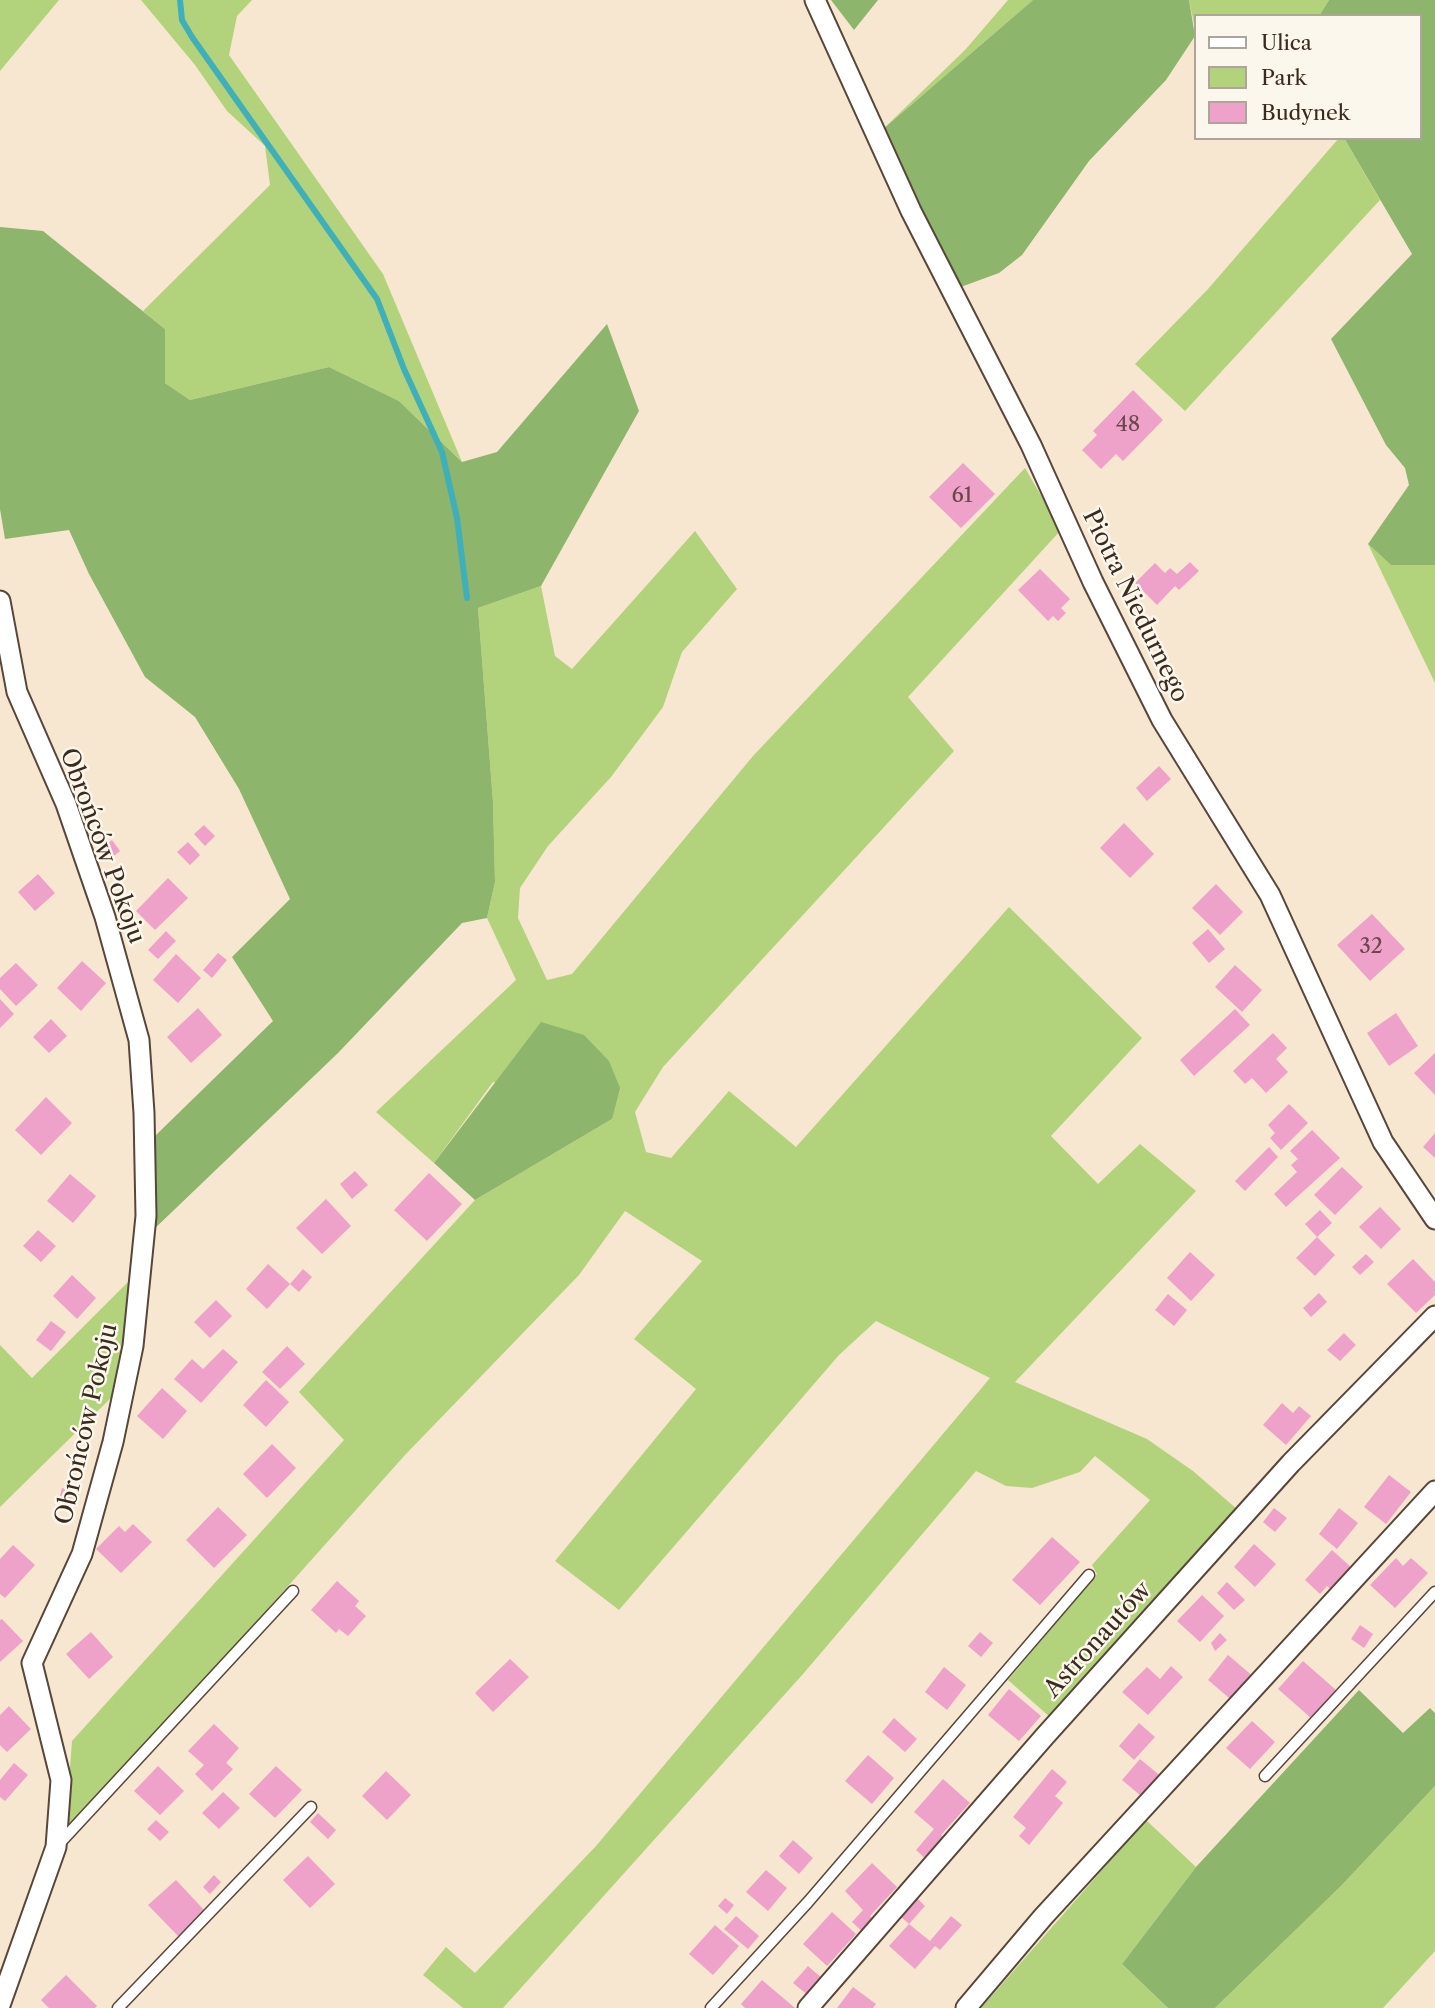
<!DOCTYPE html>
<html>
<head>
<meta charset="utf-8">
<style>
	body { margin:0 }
	#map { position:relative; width:1435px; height:2008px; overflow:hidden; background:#f7e7d1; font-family:"Libre Caslon Text",serif }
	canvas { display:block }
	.legend { position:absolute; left:1194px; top:14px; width:228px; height:126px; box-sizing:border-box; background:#fbf7ec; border:2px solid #aea59a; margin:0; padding:9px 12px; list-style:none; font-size:21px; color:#3b2a1e }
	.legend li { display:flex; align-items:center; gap:14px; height:35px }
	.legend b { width:35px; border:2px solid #aea59a }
</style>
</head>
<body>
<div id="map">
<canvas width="1435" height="2008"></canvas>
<ul class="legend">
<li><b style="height:9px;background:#fff"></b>Ulica</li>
<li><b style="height:19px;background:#b2d37b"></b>Park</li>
<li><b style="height:19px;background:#eea1c9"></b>Budynek</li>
</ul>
</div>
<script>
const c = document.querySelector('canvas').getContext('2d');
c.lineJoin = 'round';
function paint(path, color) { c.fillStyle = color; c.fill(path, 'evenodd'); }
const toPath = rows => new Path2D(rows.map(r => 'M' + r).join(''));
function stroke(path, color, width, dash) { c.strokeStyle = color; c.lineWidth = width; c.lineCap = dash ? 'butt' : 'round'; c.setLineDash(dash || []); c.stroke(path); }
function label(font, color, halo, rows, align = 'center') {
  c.font = font + ' "Libre Caslon Text",serif'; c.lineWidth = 5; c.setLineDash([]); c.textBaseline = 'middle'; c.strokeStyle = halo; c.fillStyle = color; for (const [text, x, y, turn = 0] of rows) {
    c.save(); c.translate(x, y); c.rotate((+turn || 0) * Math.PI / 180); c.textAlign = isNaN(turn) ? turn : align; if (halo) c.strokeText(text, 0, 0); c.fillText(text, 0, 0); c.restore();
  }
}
paint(toPath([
	[0,0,59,0,0,71],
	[141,0,252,0,237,16,229,55,383,274,462,462,399,401,329,367,190,400,165,383,165,329,143,311,270,185,265,146,227,111,195,65],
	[1008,0,1033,0,882,130,965,50],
	[1189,0,1329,0,1319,16,1195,16,1195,29],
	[1339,138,1344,138,1380,200,1185,411,1135,364,1208,289],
	[1025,468,1061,530,908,697,954,751,663,1067,635,1112,646,1152,671,1158,729,1091,796,1147,1009,907,1142,1038,1051,1136,1098,1184,1140,1144,1196,1191,1015,1382,1147,1439,1193,1471,1238,1510,1051,1718,1008,1680,1097,1574,1092,1565,1150,1500,1095,1456,1080,1472,1032,1488,1006,1486,976,1471,803,1674,503,2008,463,2008,423,1975,446,1947,475,1973,596,1846,990,1378,876,1321,839,1355,619,1610,555,1561,696,1389,634,1339,702,1261,625,1211,579,1275,405,1455,65,1836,72,1741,344,1440,299,1392,475,1200,612,1119,493,1082,434,1163,376,1112,516,980,487,918,495,882,493,802,478,608,541,586,555,656,572,669,695,531,737,589,682,652,663,707,611,777,548,846,520,888,518,918,547,980,572,974,753,756],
	[1368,544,1391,565,1435,565,1435,683],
	[128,1282,127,1338,116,1393,0,1507,0,1345,32,1378],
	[1435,1786,1435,1951,1383,2008,1215,2008,1341,1886],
	[1146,1820,1196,1867,1122,1964,1168,2008,981,2008]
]), '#b2d37b');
paint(toPath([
	[831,0,878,0,854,30],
	[1033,0,1189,0,1195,36,1166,80,1089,161,1022,255,999,273,958,288,882,130],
	[1329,0,1435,0,1435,565,1391,565,1368,544,1409,485,1405,468,1386,445,1331,339,1412,254,1344,138,1419,138,1419,16,1319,16],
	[0,227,43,231,165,329,165,383,190,400,329,367,399,401,462,462,497,452,607,324,639,411,541,586,478,608,493,802,495,882,487,918,462,923,338,1053,151,1232,155,1136,273,1021,232,957,290,899,239,789,195,717,145,677,89,574,69,530,5,539,0,509],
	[541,1022,584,1035,609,1061,620,1088,612,1119,475,1200,434,1163],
	[1359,1690,1403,1733,1430,1708,1435,1713,1435,1786,1341,1886,1215,2008,1168,2008,1122,1964,1196,1867]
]), '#8db56b');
stroke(toPath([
	[180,0,182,20,192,37,377,299,404,369,442,452,457,518,467,598]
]), '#3fb0b9', 6);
paint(toPath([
	[1133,390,1163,420,1123,461,1116,454,1101,469,1082,450,1097,435,1093,431],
	[963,463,995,494,961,528,929,497],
	[1190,562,1199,571,1179,590,1175,586,1157,605,1135,583,1155,563,1165,573,1170,568,1177,574],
	[1040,569,1070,599,1061,608,1066,613,1058,621,1053,616,1048,621,1018,590],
	[1159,766,1171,779,1147,801,1136,788],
	[1124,823,1154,854,1130,878,1100,848],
	[204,825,215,836,205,846,194,834],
	[112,840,120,851,106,862,98,851],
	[188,842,200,855,190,865,177,852],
	[38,874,55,893,35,911,18,892],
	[168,878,188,898,155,930,136,911],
	[1216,884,1243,912,1220,935,1192,908],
	[1372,914,1405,949,1370,981,1337,945],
	[1208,929,1225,949,1209,963,1192,943],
	[166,931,176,941,158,959,148,950],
	[218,953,227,960,212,978,203,970],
	[176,954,201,978,178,1003,153,980],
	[82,961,106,983,81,1011,57,988],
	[16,963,38,985,16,1006,0,989,0,978],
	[1235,965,1262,990,1242,1012,1215,987],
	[0,999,14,1014,0,1028],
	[198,1008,222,1035,191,1063,167,1037],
	[1235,1009,1250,1025,1194,1076,1180,1060],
	[1396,1013,1418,1046,1389,1066,1367,1033],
	[51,1019,67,1036,49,1053,33,1037],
	[1273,1033,1287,1048,1276,1059,1288,1072,1266,1093,1252,1078,1245,1084,1233,1071],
	[1435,1053,1435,1095,1414,1073],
	[46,1097,72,1123,41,1155,15,1130],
	[1289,1104,1308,1123,1281,1150,1270,1138,1275,1133,1268,1125],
	[1312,1130,1340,1158,1286,1207,1274,1194,1297,1172,1291,1165,1298,1159,1290,1151],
	[1435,1133,1435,1158,1423,1147],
	[1269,1147,1278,1157,1245,1191,1235,1181],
	[1342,1167,1363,1187,1335,1215,1314,1195],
	[355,1171,368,1185,352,1199,340,1184],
	[429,1173,462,1204,427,1241,394,1210],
	[70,1174,96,1196,73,1223,47,1201],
	[326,1199,351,1226,322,1254,296,1228],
	[1380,1207,1401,1229,1381,1249,1359,1227],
	[1320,1210,1332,1223,1317,1237,1305,1224],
	[38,1230,56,1246,41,1262,23,1246],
	[1317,1237,1335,1255,1315,1276,1296,1258],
	[1190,1252,1215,1275,1191,1301,1167,1278],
	[1366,1254,1374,1262,1360,1275,1352,1267],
	[1413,1259,1435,1282,1435,1295,1416,1313,1387,1284],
	[268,1264,290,1284,267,1309,246,1289],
	[303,1269,312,1277,299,1292,290,1284],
	[72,1275,96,1298,77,1319,53,1296],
	[1319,1293,1327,1302,1311,1317,1303,1308],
	[1168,1294,1187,1310,1174,1326,1155,1310],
	[216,1300,232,1316,210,1338,194,1322],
	[51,1321,66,1332,51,1351,36,1340],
	[1344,1333,1356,1345,1340,1361,1327,1350],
	[287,1346,305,1364,280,1389,262,1372],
	[223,1349,238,1362,201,1403,174,1379,192,1359,203,1369],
	[266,1380,289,1402,266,1427,243,1405],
	[162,1388,187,1411,163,1439,137,1416],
	[1282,1403,1293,1413,1299,1406,1311,1416,1286,1445,1263,1425],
	[272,1444,296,1468,267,1498,243,1474],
	[1389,1475,1411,1492,1386,1524,1364,1507],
	[62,1488,79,1494,75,1505,59,1500],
	[218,1507,247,1535,214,1568,186,1540],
	[1274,1508,1287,1518,1275,1532,1263,1522],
	[1339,1508,1358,1523,1337,1549,1319,1534],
	[133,1524,152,1542,121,1573,96,1549,119,1526,125,1532],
	[1052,1537,1080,1562,1040,1605,1012,1580],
	[1254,1544,1276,1564,1255,1587,1234,1567],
	[13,1545,35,1565,5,1598,0,1594,0,1559],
	[1332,1550,1353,1569,1333,1592,1327,1586,1320,1594,1305,1580],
	[1396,1558,1403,1566,1411,1558,1428,1573,1395,1608,1370,1585],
	[337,1581,359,1601,355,1606,366,1616,348,1636,339,1629,336,1633,311,1610],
	[1227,1582,1245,1600,1234,1610,1217,1593],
	[1202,1595,1224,1616,1200,1642,1177,1621],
	[2,1619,23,1641,0,1662,0,1620],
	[1360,1625,1373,1634,1364,1648,1351,1639],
	[91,1632,113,1657,89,1679,66,1654],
	[980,1632,993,1643,981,1657,968,1646],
	[1220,1633,1227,1640,1215,1651,1211,1643],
	[1228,1655,1255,1678,1235,1703,1208,1680],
	[510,1659,529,1677,493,1712,475,1693],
	[1303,1661,1336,1690,1311,1718,1278,1689],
	[1171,1666,1183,1677,1148,1715,1122,1692,1147,1667,1160,1679],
	[944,1667,966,1685,947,1710,925,1692],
	[1009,1689,1041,1716,1019,1741,988,1715],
	[9,1706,31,1729,7,1752,0,1745,0,1715],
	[894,1718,917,1739,905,1752,882,1732],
	[1252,1721,1275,1742,1250,1769,1226,1748],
	[1139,1723,1155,1737,1134,1760,1119,1746],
	[214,1724,239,1748,226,1763,233,1769,212,1791,195,1774,204,1765,188,1751],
	[868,1755,894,1778,872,1804,845,1781],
	[1140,1759,1163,1778,1146,1800,1122,1780],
	[14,1763,28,1775,5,1801,0,1797,0,1780],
	[158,1766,184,1791,160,1815,134,1791],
	[276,1766,302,1790,275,1818,249,1794],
	[1052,1769,1067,1782,1055,1796,1063,1803,1029,1845,1019,1836,1026,1828,1013,1817],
	[386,1771,411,1795,387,1820,362,1796],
	[943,1779,970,1803,941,1835,946,1840,928,1861,916,1850,934,1829,914,1812],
	[223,1792,240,1808,219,1829,202,1813],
	[318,1813,336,1830,328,1839,310,1822],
	[156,1820,169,1832,160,1841,147,1829],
	[793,1840,813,1858,799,1874,779,1856],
	[308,1856,335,1884,310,1908,283,1880],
	[872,1863,897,1887,870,1916,877,1923,866,1935,852,1922,863,1910,845,1891],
	[766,1870,787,1888,768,1911,746,1892],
	[214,1875,221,1882,210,1894,203,1887],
	[176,1880,205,1911,178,1936,148,1905],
	[915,1896,925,1906,909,1924,899,1915],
	[725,1898,734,1905,727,1914,718,1906],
	[832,1912,856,1934,827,1966,803,1944],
	[736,1916,759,1936,748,1949,724,1929],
	[951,1916,962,1925,940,1950,935,1946,915,1969,889,1946,909,1924,930,1941],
	[715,1925,739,1946,713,1975,689,1954],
	[808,1966,824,1980,809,1996,793,1983],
	[66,1975,97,2006,95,2008,49,2008,41,2000],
	[762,1980,795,2008,745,2008,741,2004],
	[853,1987,876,2004,873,2008,837,2008]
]), '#eea1c9');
const lane = toPath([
	[1265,1776,1435,1592],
	[58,1845,293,1591],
	[118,2008,311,1807],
	[711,2008,808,1902,1089,1575]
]);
const street = toPath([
	[815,0,911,211,1031,445,1093,582,1162,720,1270,895,1383,1142,1435,1219],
	[0,601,17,692,66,804,105,917,139,1040,144,1113,146,1216,133,1346,113,1442,82,1554,32,1663,61,1780,56,1847,0,2005],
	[808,2008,1045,1736,1291,1463,1435,1316],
	[966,2008,1043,1917,1435,1491]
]);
stroke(lane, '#574639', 13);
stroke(street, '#574639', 23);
stroke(lane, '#fff', 10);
stroke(street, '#fff', 19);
label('21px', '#684849', null, [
	["48",1128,425],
	["61",962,496],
	["32",1371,947]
]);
label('24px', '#3b2a1e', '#fbf7ec', [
	["Piotra Niedurnego",1135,606,64],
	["Obrońców Pokoju",102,846,70],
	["Obrońców Pokoju",87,1424,-77],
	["Astronautów",1098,1640,-48]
]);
</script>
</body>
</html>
